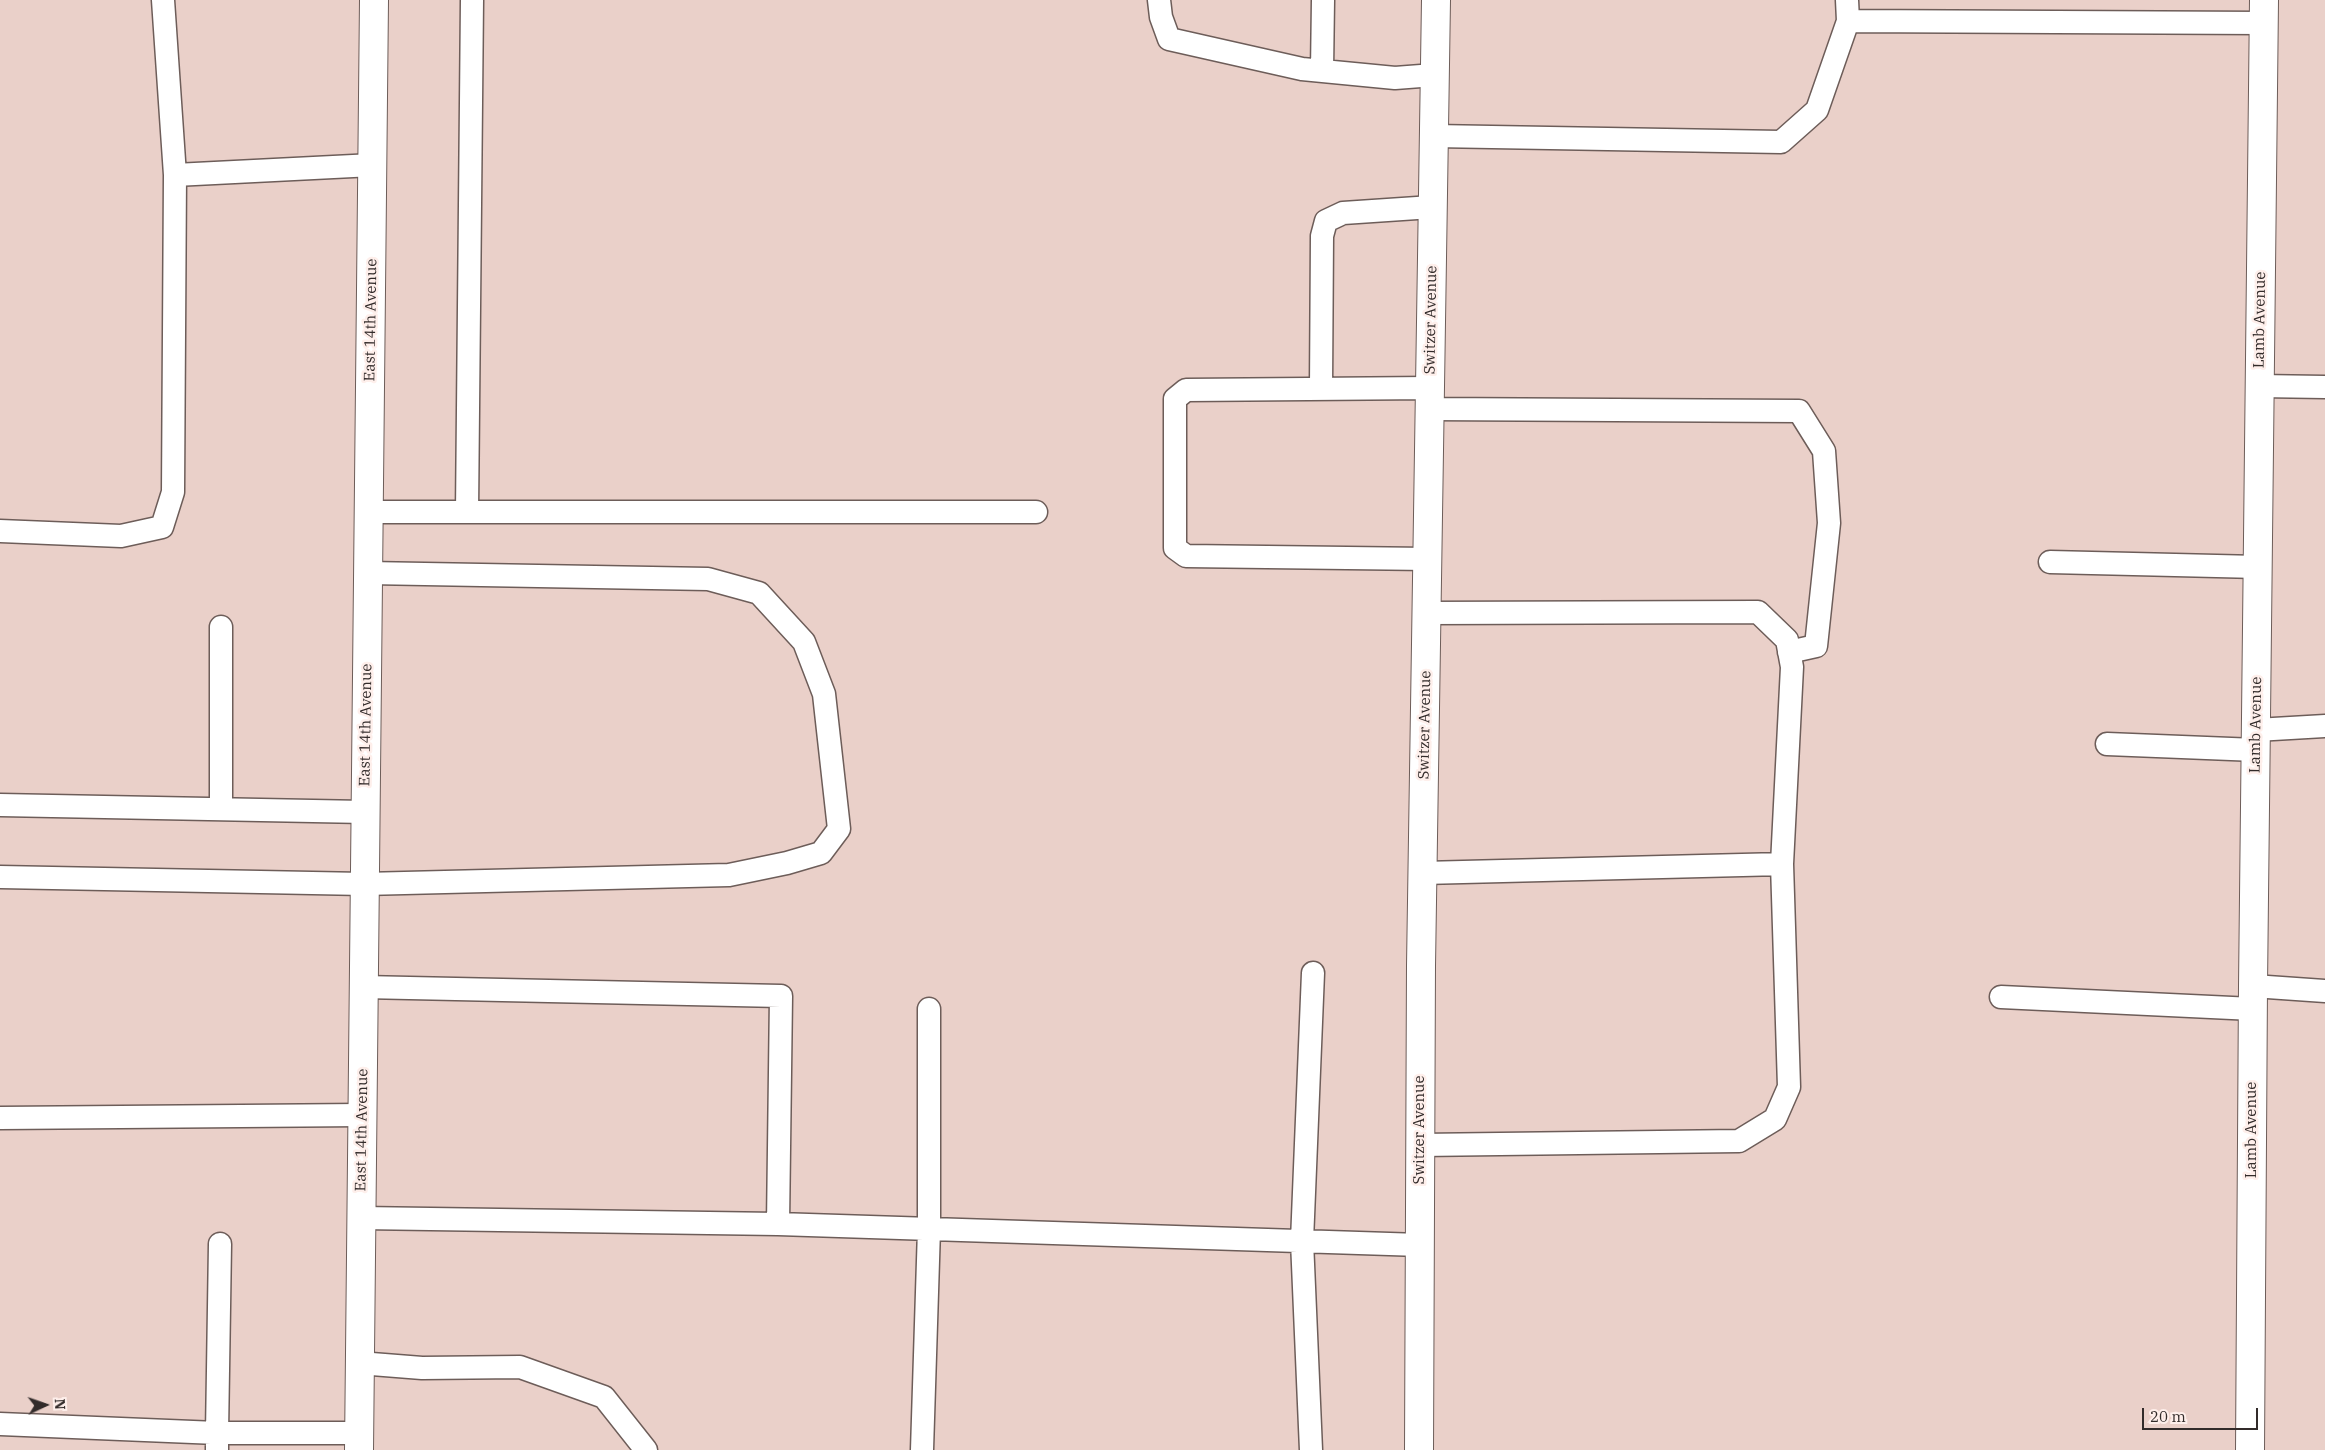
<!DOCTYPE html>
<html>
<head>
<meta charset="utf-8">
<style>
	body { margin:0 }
	#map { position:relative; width:2325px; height:1450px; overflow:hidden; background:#f3e0dc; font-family:"IBM Plex Serif",serif }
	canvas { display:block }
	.north { position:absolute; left:20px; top:1380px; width:50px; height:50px; -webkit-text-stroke:4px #feefeb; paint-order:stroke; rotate:87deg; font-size:14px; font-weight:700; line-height:20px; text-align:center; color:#322b2a }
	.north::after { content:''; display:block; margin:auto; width:18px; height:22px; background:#322b2a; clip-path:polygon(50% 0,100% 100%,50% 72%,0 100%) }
	.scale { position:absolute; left:2142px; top:1408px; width:116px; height:22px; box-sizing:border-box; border:2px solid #322b2a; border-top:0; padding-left:6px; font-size:15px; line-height:18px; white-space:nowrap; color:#322b2a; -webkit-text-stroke:4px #feefeb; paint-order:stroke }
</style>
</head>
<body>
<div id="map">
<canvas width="2325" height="1450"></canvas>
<div class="north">N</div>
<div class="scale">20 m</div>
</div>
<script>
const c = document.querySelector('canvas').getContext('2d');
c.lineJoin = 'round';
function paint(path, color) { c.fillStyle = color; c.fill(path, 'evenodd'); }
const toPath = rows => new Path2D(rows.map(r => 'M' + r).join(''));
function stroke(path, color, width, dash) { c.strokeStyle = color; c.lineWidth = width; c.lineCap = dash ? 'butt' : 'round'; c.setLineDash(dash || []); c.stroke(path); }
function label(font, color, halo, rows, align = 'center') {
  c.font = font + ' "IBM Plex Serif",serif'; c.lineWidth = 5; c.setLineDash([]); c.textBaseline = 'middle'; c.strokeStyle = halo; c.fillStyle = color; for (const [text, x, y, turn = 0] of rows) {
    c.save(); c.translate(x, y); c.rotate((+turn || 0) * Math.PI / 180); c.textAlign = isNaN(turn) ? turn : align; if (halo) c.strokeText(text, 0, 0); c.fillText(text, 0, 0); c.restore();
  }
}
paint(toPath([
	[0,0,2325,0,2325,1450,0,1450]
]), '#ead0c9');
const lane = toPath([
	[163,0,175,175],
	[1159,0,1161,17,1169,39,1302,69,1395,78,1434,75],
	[1848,21,2264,23],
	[1322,71,1323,0],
	[1434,136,1781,142,1817,110,1848,21,1847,0],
	[2259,386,2325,387],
	[1321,387,1322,236,1326,221,1343,213,1432,207],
	[1429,409,1799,411,1824,451,1829,523,1816,646,1789,652],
	[369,512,1036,512],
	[467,512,472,0],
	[0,531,121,536,162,527,173,492,175,175,373,165],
	[1428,559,1186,556,1175,548,1175,399,1186,390,1430,388],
	[2050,562,2258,567],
	[1427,613,1758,612,1787,640,1792,667,1782,864],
	[2256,730,2325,726],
	[2107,744,2256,750],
	[0,805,365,812],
	[221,809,221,627],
	[0,877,364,884,729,875,787,863,821,853,839,829,824,694,804,642,759,593,708,579,368,573],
	[2253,986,2325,991],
	[2001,997,2253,1009],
	[0,1118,362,1115],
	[1420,1145,1739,1141,1775,1119,1789,1087,1782,864,1423,873],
	[361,1218,778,1224,781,996,363,987],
	[778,1224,1420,1245],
	[359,1363,422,1368,520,1367,604,1397,646,1450],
	[0,1424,217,1433,220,1244],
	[217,1450,217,1433,358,1433],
	[922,1450,929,1229,929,1009],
	[1311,1450,1302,1241,1313,973]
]);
const street = toPath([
	[359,1450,374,0],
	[1419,1450,1421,965,1436,0],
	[2250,1450,2253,986,2264,0]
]);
stroke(lane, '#6d5d59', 25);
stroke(street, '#6d5d59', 30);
stroke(lane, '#fff', 22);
stroke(street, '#fff', 28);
label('15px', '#322b2a', '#feefeb', [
	["East 14th Avenue",371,320,-89],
	["Switzer Avenue",1431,320,-89],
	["Lamb Avenue",2260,320,-89],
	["East 14th Avenue",366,725,-89],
	["Switzer Avenue",1425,725,-89],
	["Lamb Avenue",2256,725,-89],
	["East 14th Avenue",362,1130,-89],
	["Switzer Avenue",1420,1130,-90],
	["Lamb Avenue",2252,1130,-90]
]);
</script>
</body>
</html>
